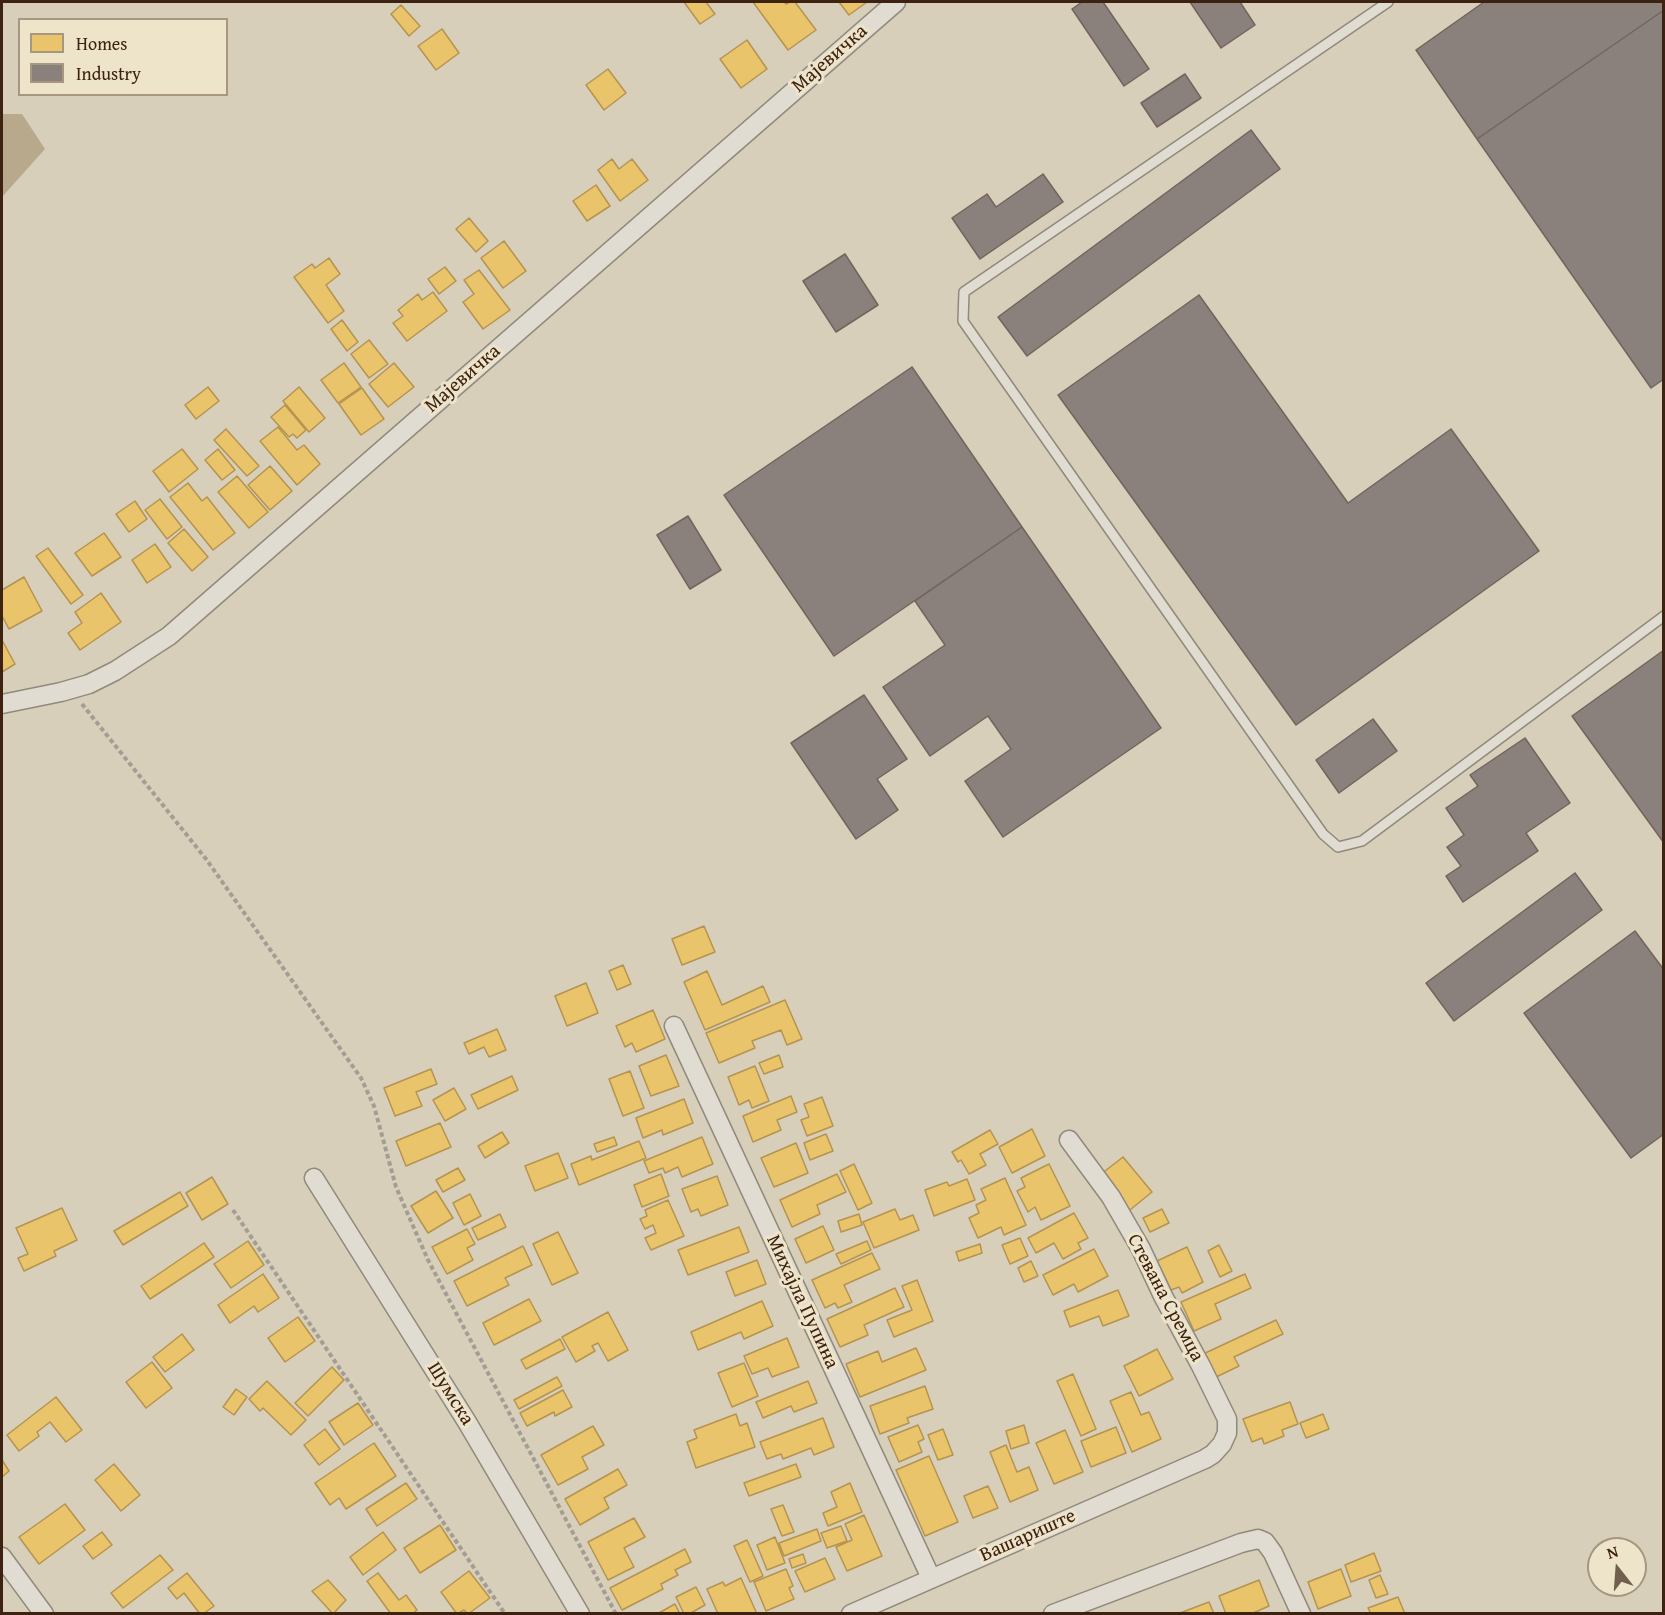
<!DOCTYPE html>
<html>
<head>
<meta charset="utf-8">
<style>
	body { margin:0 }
	#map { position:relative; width:1665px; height:1615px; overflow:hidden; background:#d7cfba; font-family:"Gentium Book Plus",serif }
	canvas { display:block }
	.frame { position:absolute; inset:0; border:3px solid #3d2212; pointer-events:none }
	.legend { position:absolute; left:18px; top:18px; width:210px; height:78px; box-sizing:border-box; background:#ede4ca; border:2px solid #a79680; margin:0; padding:8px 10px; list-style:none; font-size:18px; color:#3d2212 }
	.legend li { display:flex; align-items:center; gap:12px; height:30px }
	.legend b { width:30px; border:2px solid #a79680 }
	.north { position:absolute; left:1587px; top:1537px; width:60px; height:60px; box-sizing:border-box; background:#ede4ca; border:2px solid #a79680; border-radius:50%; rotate:343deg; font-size:16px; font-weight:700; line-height:24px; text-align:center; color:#3d2212 }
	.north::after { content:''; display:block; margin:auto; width:21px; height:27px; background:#735f4d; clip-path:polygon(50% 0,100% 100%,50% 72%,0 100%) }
</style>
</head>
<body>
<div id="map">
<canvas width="1665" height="1615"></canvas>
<div class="frame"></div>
<ul class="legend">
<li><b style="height:16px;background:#e9c46a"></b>Homes</li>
<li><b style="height:16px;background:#8a817c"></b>Industry</li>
</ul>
<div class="north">N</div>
</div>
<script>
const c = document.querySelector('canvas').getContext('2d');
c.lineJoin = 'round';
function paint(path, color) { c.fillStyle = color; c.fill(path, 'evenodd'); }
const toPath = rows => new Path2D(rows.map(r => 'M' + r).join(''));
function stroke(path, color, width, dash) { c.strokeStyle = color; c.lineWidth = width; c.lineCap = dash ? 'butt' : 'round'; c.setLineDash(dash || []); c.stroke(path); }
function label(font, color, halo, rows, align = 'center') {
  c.font = font + ' "Gentium Book Plus",serif'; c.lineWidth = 6; c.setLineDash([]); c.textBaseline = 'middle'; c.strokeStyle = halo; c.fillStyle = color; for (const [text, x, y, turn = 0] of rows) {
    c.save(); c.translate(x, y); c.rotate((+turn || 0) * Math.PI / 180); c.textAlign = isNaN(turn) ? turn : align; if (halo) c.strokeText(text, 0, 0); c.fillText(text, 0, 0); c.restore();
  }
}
paint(toPath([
	[2,114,22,114,45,149,2,197]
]), '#b8a88c');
const homes = toPath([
	[684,2,706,2,715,14,700,24,684,2],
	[753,2,784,2,786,4,790,2,795,2,816,30,788,50,753,2],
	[839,2,867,2,849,15,839,2],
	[401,5,420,26,409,36,391,14,401,5],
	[442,29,459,53,436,70,418,46,442,29],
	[747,40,767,69,741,88,720,59,747,40],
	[608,69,626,93,604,110,586,85,608,69],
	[612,159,619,169,632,159,648,180,620,201,598,170,612,159],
	[596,185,610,206,587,221,573,201,596,185],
	[469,218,488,241,476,252,456,229,469,218],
	[504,241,526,271,503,288,481,258,504,241],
	[329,258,340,274,326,285,344,311,328,323,294,277,312,264,315,268,329,258],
	[445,267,456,281,439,294,428,279,445,267],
	[479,270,510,310,483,329,463,302,474,294,464,280,479,270],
	[433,292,447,311,407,341,393,323,403,316,398,310,418,294,422,300,433,292],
	[342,320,358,342,347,351,331,329,342,320],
	[369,340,388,364,369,378,351,354,369,340],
	[344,363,361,387,338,403,321,380,344,363],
	[394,363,414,387,388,407,369,384,394,363],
	[208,387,219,401,196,419,185,405,208,387],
	[299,387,325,418,309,432,283,401,299,387],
	[362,388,384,419,361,435,339,404,362,388],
	[285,405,306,430,297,438,293,434,289,437,271,417,285,405],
	[278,427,297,450,304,445,320,464,297,485,260,441,278,427],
	[226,429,259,466,247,476,214,440,226,429],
	[182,449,198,469,169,492,153,471,182,449],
	[218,449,235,470,222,480,205,460,218,449],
	[270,466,292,491,270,510,248,485,270,466],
	[237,476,268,512,249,528,218,492,237,476],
	[188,483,202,501,207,497,235,533,213,550,170,497,188,483],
	[160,499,182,527,167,539,145,510,160,499],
	[135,501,147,519,129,532,116,514,135,501],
	[184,529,208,557,192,571,168,543,184,529],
	[104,533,121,557,92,576,75,553,104,533],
	[155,544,171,567,147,583,132,560,155,544],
	[48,548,83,595,71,604,36,556,48,548],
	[24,577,42,611,9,629,2,616,2,590,24,577],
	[101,593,121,622,80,650,68,633,82,623,75,612,101,593],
	[2,640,15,664,2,672,2,640],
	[704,926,715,952,682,965,672,939,704,926],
	[623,965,631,984,617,990,609,971,623,965],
	[707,971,722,1005,763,986,770,1002,705,1030,684,982,707,971],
	[586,983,598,1013,567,1026,555,996,586,983],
	[785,1000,802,1039,787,1045,781,1030,752,1041,755,1048,719,1063,706,1033,785,1000],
	[653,1010,665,1039,636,1052,632,1043,625,1047,616,1026,653,1010],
	[497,1029,506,1050,489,1057,484,1047,469,1054,464,1043,497,1029],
	[666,1055,679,1086,651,1096,639,1066,666,1055],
	[779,1055,783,1067,764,1074,759,1063,779,1055],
	[755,1066,769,1101,752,1108,749,1100,739,1105,728,1077,755,1066],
	[431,1069,437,1084,416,1092,422,1106,395,1116,384,1088,431,1069],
	[630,1071,644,1108,623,1116,609,1079,630,1071],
	[512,1076,518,1090,478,1109,471,1095,512,1076],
	[454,1088,466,1109,445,1121,433,1100,454,1088],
	[791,1096,797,1112,777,1120,781,1130,753,1142,743,1116,791,1096],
	[822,1097,833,1126,807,1136,801,1120,809,1117,804,1104,822,1097],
	[684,1099,693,1123,663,1135,662,1130,643,1138,636,1118,684,1099],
	[440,1123,451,1147,406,1166,396,1141,440,1123],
	[1032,1129,1045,1156,1012,1173,999,1147,1032,1129],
	[990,1130,998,1144,980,1154,986,1165,969,1174,961,1160,958,1162,952,1152,990,1130],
	[502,1132,509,1143,485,1158,478,1146,502,1132],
	[826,1134,833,1151,810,1160,804,1143,826,1134],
	[614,1137,617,1145,597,1152,594,1144,614,1137],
	[702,1137,713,1164,682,1177,678,1167,665,1173,663,1168,649,1173,644,1161,702,1137],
	[639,1141,646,1158,579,1185,571,1164,591,1156,592,1160,639,1141],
	[796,1143,808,1173,774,1187,761,1158,796,1143],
	[558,1153,568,1178,535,1191,525,1166,558,1153],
	[1123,1157,1152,1192,1125,1214,1096,1178,1123,1157],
	[854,1164,872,1203,858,1210,840,1171,854,1164],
	[1049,1164,1070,1206,1041,1220,1035,1207,1028,1212,1017,1191,1025,1187,1021,1178,1049,1164],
	[458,1168,465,1180,443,1192,436,1180,458,1168],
	[661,1174,669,1196,642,1207,634,1185,661,1174],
	[837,1174,846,1192,817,1205,820,1214,792,1227,780,1200,837,1174],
	[717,1176,728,1205,701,1216,698,1209,691,1212,682,1189,717,1176],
	[212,1177,228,1204,202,1220,186,1193,212,1177],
	[1005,1178,1026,1225,1004,1235,1001,1227,978,1238,969,1218,979,1213,976,1205,986,1200,981,1189,1005,1178],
	[967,1179,975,1200,934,1216,925,1190,947,1182,949,1186,967,1179],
	[436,1191,453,1218,428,1233,411,1206,436,1191],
	[180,1192,188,1206,123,1245,114,1231,180,1192],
	[470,1194,481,1216,464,1225,453,1203,470,1194],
	[668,1200,684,1236,651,1250,645,1238,656,1233,653,1225,645,1229,640,1219,647,1216,645,1210,668,1200],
	[62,1208,77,1240,54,1251,56,1256,24,1271,18,1258,28,1254,16,1228,62,1208],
	[895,1209,900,1220,913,1215,919,1230,874,1248,863,1222,895,1209],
	[1162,1209,1169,1223,1150,1232,1143,1218,1162,1209],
	[1074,1213,1088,1238,1078,1243,1081,1249,1063,1259,1054,1243,1036,1253,1028,1238,1074,1213],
	[500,1214,506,1227,478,1240,472,1228,500,1214],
	[859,1214,862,1225,841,1232,838,1221,859,1214],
	[823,1226,834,1250,806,1263,795,1239,823,1226],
	[739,1227,749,1252,688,1275,678,1250,739,1227],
	[467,1229,475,1244,467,1248,473,1260,447,1274,432,1247,467,1229],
	[558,1232,578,1273,552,1285,533,1244,558,1232],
	[1020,1238,1028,1256,1010,1264,1002,1245,1020,1238],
	[248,1241,264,1265,231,1288,214,1264,248,1241],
	[867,1241,871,1250,841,1264,836,1254,867,1241],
	[204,1243,214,1257,150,1299,141,1286,204,1243],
	[980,1244,982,1253,959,1261,956,1252,980,1244],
	[1219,1245,1232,1271,1220,1277,1208,1251,1219,1245],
	[523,1246,532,1265,505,1278,509,1285,467,1306,454,1281,523,1246],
	[1187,1247,1203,1282,1182,1293,1179,1287,1171,1290,1157,1261,1187,1247],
	[1094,1249,1108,1276,1078,1292,1074,1284,1053,1295,1043,1275,1094,1249],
	[872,1253,880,1269,844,1285,852,1302,838,1308,835,1303,825,1308,812,1280,872,1253],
	[757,1260,766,1284,735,1296,726,1272,757,1260],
	[1031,1261,1038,1276,1024,1282,1018,1268,1031,1261],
	[263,1274,279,1298,258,1312,254,1306,230,1323,218,1305,263,1274],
	[1245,1274,1251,1288,1215,1304,1221,1319,1194,1331,1181,1302,1245,1274],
	[917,1280,933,1321,894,1337,887,1320,912,1310,902,1286,917,1280],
	[895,1288,904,1307,864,1325,868,1335,840,1347,827,1319,895,1288],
	[1118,1290,1129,1316,1103,1326,1099,1316,1070,1327,1064,1311,1118,1290],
	[529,1299,541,1321,494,1345,483,1323,529,1299],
	[762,1301,773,1326,744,1339,741,1332,698,1350,691,1332,762,1301],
	[608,1312,628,1350,608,1361,598,1343,592,1346,595,1351,576,1362,562,1337,608,1312],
	[298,1317,315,1341,285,1362,268,1338,298,1317],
	[1276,1320,1283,1334,1234,1357,1239,1366,1212,1379,1201,1355,1276,1320],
	[182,1334,194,1350,165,1372,153,1357,182,1334],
	[787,1338,799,1367,772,1377,768,1368,752,1374,744,1356,787,1338],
	[560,1339,565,1349,526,1369,521,1360,560,1339],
	[916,1348,926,1370,860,1397,846,1364,878,1351,882,1362,916,1348],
	[1157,1349,1173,1379,1139,1396,1124,1366,1157,1349],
	[152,1362,172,1388,146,1408,126,1382,152,1362],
	[744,1363,758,1396,732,1407,718,1373,744,1363],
	[332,1367,344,1380,308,1416,295,1403,332,1367],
	[1073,1374,1096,1429,1081,1436,1057,1381,1073,1374],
	[557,1377,562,1386,519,1409,514,1400,557,1377],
	[267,1381,306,1420,291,1435,263,1408,260,1411,249,1399,267,1381],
	[808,1381,817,1403,794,1412,791,1406,763,1418,756,1402,808,1381],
	[925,1386,933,1409,907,1418,909,1423,880,1434,870,1406,925,1386],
	[236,1389,247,1397,234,1415,223,1407,236,1389],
	[563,1390,572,1407,555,1416,554,1412,527,1426,520,1413,563,1390],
	[1131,1392,1141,1415,1149,1412,1161,1439,1132,1452,1110,1401,1131,1392],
	[56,1397,82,1430,66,1442,50,1422,37,1432,39,1436,19,1451,7,1435,56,1397],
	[1290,1402,1298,1424,1282,1430,1284,1436,1264,1444,1262,1438,1252,1442,1243,1419,1290,1402],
	[358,1403,373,1425,344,1445,329,1422,358,1403],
	[736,1414,740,1426,747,1423,755,1447,696,1468,687,1442,697,1438,694,1430,736,1414],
	[1323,1414,1329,1429,1306,1438,1300,1423,1323,1414],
	[823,1418,834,1447,814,1455,811,1448,783,1459,781,1454,767,1459,760,1442,823,1418],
	[918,1425,924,1439,918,1442,922,1452,899,1462,888,1437,918,1425],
	[1024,1425,1029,1443,1011,1449,1006,1431,1024,1425],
	[593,1426,604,1445,582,1457,588,1469,558,1485,541,1455,593,1426],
	[1116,1427,1126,1453,1091,1467,1081,1441,1116,1427],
	[325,1429,340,1449,319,1465,304,1445,325,1429],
	[943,1429,953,1455,938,1460,928,1435,943,1429],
	[1065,1430,1083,1472,1054,1484,1036,1443,1065,1430],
	[374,1443,396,1476,346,1509,339,1498,330,1505,315,1483,374,1443],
	[1006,1445,1017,1472,1029,1467,1038,1490,1010,1502,990,1452,1006,1445],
	[929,1456,958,1522,925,1536,896,1470,929,1456],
	[2,1460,9,1471,2,1477,2,1460],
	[114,1464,140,1495,121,1511,95,1480,114,1464],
	[796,1464,801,1477,749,1496,744,1483,796,1464],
	[618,1469,627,1485,604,1498,609,1508,580,1525,565,1499,618,1469],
	[406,1483,417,1499,377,1526,366,1509,406,1483],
	[850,1483,862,1512,828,1526,823,1513,837,1507,831,1492,850,1483],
	[988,1486,998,1508,973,1518,964,1496,988,1486],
	[65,1504,85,1530,39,1564,19,1537,65,1504],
	[783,1505,794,1532,782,1536,771,1509,783,1505],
	[864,1515,882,1556,847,1571,836,1547,852,1540,845,1524,864,1515],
	[634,1518,645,1537,624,1548,634,1567,608,1580,588,1542,634,1518],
	[440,1525,456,1550,420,1573,404,1548,440,1525],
	[841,1526,847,1541,827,1548,821,1533,841,1526],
	[817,1529,821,1541,784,1556,779,1543,817,1529],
	[102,1532,112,1545,93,1559,83,1546,102,1532],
	[383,1532,396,1550,363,1575,350,1557,383,1532],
	[775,1537,785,1563,767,1570,757,1545,775,1537],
	[747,1540,763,1576,750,1582,734,1546,747,1540],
	[685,1549,691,1562,675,1570,678,1575,661,1584,663,1589,622,1610,610,1588,685,1549],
	[1374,1553,1381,1571,1351,1582,1345,1565,1374,1553],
	[803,1554,806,1563,792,1568,789,1559,803,1554],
	[160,1555,173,1570,123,1608,111,1593,160,1555],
	[825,1558,835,1579,805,1592,795,1571,825,1558],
	[786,1569,793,1586,789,1588,794,1599,766,1611,754,1582,786,1569],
	[1341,1569,1351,1596,1318,1609,1308,1582,1341,1569],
	[469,1571,490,1598,468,1614,464,1610,457,1614,441,1592,469,1571],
	[187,1573,214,1606,203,1614,200,1614,184,1593,177,1599,168,1588,187,1573],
	[378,1573,399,1600,406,1595,417,1610,412,1614,391,1614,367,1581,378,1573],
	[1380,1575,1388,1594,1376,1598,1369,1580,1380,1575],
	[741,1578,757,1614,718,1614,707,1589,723,1582,725,1586,741,1578],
	[328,1580,346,1600,333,1614,312,1591,328,1580],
	[1259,1580,1269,1606,1251,1614,1226,1614,1219,1596,1259,1580],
	[696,1587,705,1605,689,1614,684,1614,676,1597,696,1587],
	[1398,1597,1405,1614,1371,1614,1368,1608,1398,1597],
	[1209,1602,1214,1614,1180,1614,1180,1613,1209,1602],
	[675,1604,680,1614,657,1614,675,1604]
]);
paint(homes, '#e9c46a');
stroke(homes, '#b59350', 1.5);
const industry = toPath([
	[1082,2,1103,2,1149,69,1124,86,1072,9,1082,2],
	[1190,2,1240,2,1255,25,1221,48,1190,2],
	[1484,2,1664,2,1664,10,1477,139,1416,50,1484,2],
	[1664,10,1664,379,1651,388,1477,139,1664,10],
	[1185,74,1201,98,1157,127,1141,103,1185,74],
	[1251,130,1280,169,1027,356,998,317,1251,130],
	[1043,174,1063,202,980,259,952,218,987,194,996,207,1043,174],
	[845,254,878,305,836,332,803,281,845,254],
	[1199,295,1348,503,1451,429,1539,551,1296,725,1058,395,1199,295],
	[912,367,1022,527,834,656,724,495,912,367],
	[688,516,721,570,690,589,657,535,688,516],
	[1022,527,1161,728,1003,837,965,781,1011,749,988,716,930,756,883,687,945,645,915,601,1022,527],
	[1664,650,1664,843,1572,716,1664,650],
	[864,695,907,759,877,779,898,810,856,839,791,743,864,695],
	[1373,719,1397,751,1339,793,1316,760,1373,719],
	[1525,738,1570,803,1526,833,1538,851,1463,902,1446,876,1461,866,1447,847,1464,835,1446,808,1478,786,1470,775,1525,738],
	[1575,873,1602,910,1454,1021,1426,983,1575,873],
	[1635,931,1664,970,1664,1134,1631,1158,1524,1013,1635,931]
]);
paint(industry, '#8a817c');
stroke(industry, '#73645c', 1.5);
const service = toPath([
	[1388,2,964,292,963,321,1323,834,1338,847,1362,841,1664,616]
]);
const minor = toPath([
	[2,704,61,692,89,684,115,671,169,636,896,2],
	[674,1026,931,1578],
	[314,1178,467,1422,580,1614],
	[2,1557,44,1614],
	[851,1614,1205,1459,1213,1454,1222,1444,1227,1433,1227,1419,1201,1366,1163,1296,1141,1249,1111,1197,1069,1140],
	[1053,1614,1241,1543,1258,1539,1265,1542,1273,1553,1301,1614]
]);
stroke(service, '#91897b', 12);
stroke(minor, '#91897b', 21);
stroke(toPath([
	[82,704,206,859,361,1078,374,1106,396,1187,428,1260,616,1614],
	[233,1210,505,1614]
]), '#a39d94', 4, [4.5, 3]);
stroke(service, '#e0dcd1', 9);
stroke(minor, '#e0dcd1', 18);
label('20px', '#3d2212', '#ede4ca', [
	["Мајевичка",830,59,-41],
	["Мајевичка",463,379,-41],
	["Стевана Сремца",1165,1298,62],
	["Михајла Пупина",802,1302,65],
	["Шумска",450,1394,58],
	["Вашариште",1028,1536,-24]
]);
</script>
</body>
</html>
